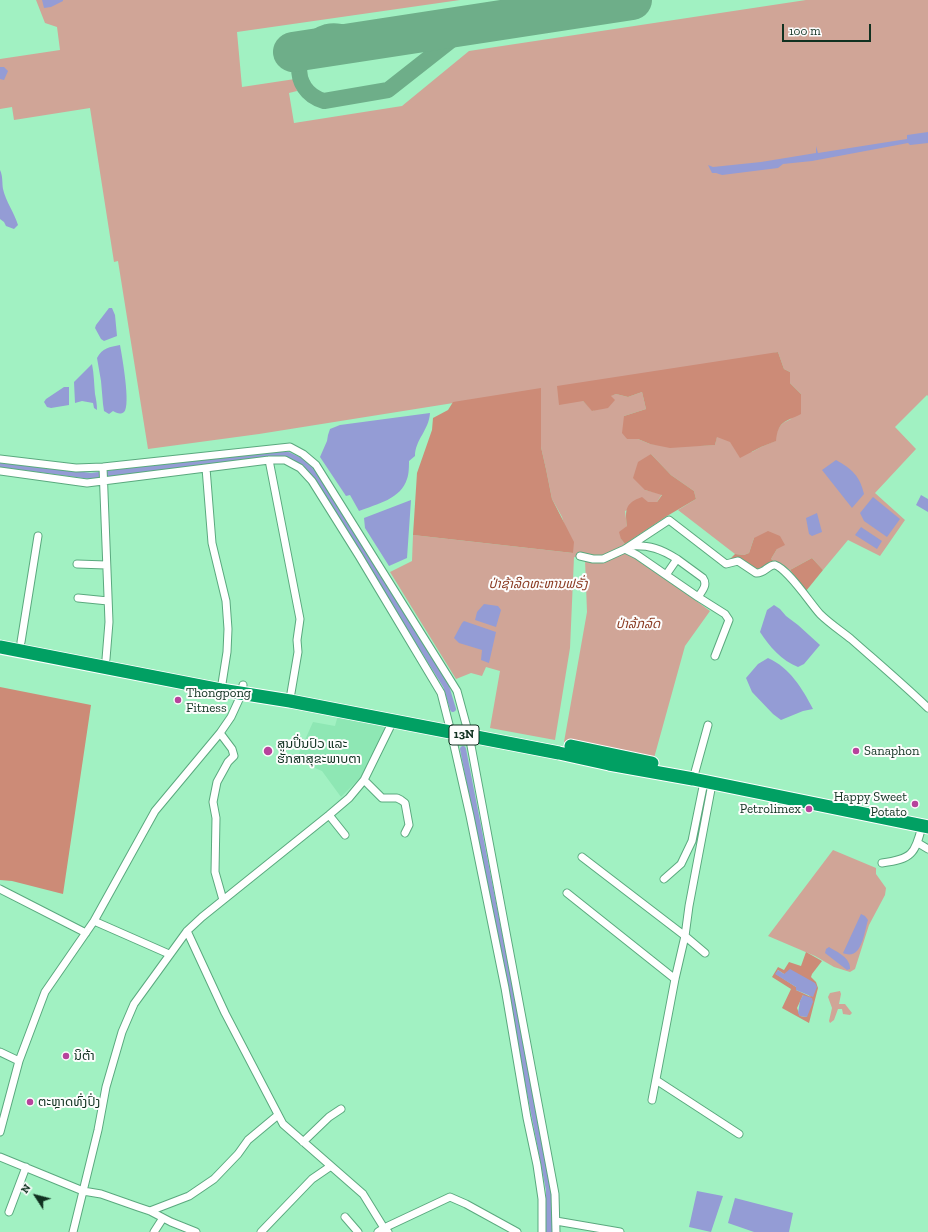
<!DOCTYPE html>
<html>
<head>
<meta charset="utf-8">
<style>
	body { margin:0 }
	#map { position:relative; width:928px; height:1232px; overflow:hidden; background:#a1f1c2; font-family:"Zilla Slab",serif }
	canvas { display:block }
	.north { position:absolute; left:16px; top:1176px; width:40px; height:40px; -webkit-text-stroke:3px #fdfdfd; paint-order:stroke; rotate:306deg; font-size:11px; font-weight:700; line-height:16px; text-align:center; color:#103120 }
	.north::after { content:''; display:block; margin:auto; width:14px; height:18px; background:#103120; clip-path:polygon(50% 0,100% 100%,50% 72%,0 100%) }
	.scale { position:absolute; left:782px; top:24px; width:89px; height:18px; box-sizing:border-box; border:2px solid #103120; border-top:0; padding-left:5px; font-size:12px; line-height:14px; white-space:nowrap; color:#103120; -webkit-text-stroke:3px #fdfdfd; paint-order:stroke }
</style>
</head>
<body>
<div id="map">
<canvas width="928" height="1232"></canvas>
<div class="north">N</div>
<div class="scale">100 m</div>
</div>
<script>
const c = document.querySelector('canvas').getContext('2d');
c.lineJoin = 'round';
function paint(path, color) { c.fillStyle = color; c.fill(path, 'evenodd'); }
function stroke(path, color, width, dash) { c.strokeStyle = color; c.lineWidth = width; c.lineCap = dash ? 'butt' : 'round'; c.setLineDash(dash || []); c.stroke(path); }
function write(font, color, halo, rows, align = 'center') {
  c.font = font + ' "Zilla Slab","Noto Sans Lao",serif'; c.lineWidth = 4; c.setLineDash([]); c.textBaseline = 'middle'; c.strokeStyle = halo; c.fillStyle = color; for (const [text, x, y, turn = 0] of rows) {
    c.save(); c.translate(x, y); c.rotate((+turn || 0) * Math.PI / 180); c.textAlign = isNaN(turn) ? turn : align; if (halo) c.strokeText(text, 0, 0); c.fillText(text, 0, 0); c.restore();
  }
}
const built = new Path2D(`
	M338,715L386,727L363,775L341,797L322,771L296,760L313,722L335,726Z`);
const green = new Path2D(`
	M36,0H460L237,32L242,87L295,79L297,91L289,93L294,123L402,106L469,51L806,0H928V396L927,395L895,427L916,449L875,493L905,520L880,556L848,540L823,570L812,558L790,570L771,559L777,549L754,538L749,553L744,555L735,554L678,510L696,499L694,491L671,475L651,454L645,490L662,494L657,502H648L625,511L627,526L621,539L625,544L627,550L710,611L685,646L654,758L564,742L587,612L585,559L574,557L570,648L555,740L490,728L500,671L486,667L482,676L471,673L456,679L390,572L412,561L413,535L573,553L562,517L552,499L546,469L541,447V389L259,434L148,449L118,261L114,262L90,108L14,120L12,107L0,109V59L60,50L57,27L45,23ZM778,352L784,369L790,372V383L801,394L791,419C779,424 777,429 775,441L761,447L752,452L730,441L717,436L715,445L688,446L650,444L638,439H627L624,416L646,409L642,392L628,397L616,394L610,396L593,411L583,401Z
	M833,850L876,868V874L886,888L885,895L869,925L855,969L850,972L834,967L815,956L768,936Z
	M840,991L841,994L839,1004H845L852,1013L850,1015L843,1014L842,1009H838L834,1020L830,1023L829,1021L832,1008L828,997L830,993Z`);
const forest = new Path2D(`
	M778,352L784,369L790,372V383L801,394V414C785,422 778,421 776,441L761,447L740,458L730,442L717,437L715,445L670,448L650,444L638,439H627L622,433L624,416L646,409L642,392L628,397L616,394L611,396L615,400L608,408L592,411L583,401L559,405L557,386Z
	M541,388V447L546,469L552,499L574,542L573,553L413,535L417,473L432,430L433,418L448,410L453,402Z
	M651,454L671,475L694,491L696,499L667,516L625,544L621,539L619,532L627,526C625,510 625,503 642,497L648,502H657L662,495L645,490L633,478L638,462Z
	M768,531L780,536L785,545L777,549L771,559L774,561L756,570L728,561L735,554L744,555L749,553L754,538Z
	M812,558L823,570L806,591L790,570Z
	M0,687L91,705L63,894L12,881L0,880Z
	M806,952L822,961L812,974L811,977L816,982L818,988L809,1023L782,1008L791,989L772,977L778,967L784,970L789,962L801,966ZM778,970L784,974L811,997L796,990V987L776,974ZM803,995L807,1017L800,1016L797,1008Z`);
const water = new Path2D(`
	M42,0H63V1L51,7L44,8Z
	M0,67H4L8,71L4,80L0,79Z
	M928,132V143L910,145L908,143L812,161L783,164L778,168L722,175L716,173H712L708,165L713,167L761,162L816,153V146L818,153L907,139V135Z
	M0,170C3,176 2,183 3,189C6,202 14,212 18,225L14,229L6,226L4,222L0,219Z
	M109,308H112L115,315L117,336L104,341L101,339L95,328L96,325Z
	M120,345C122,356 131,406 124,412C120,415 117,413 113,411L109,414L104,411L103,404L101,381L97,358C102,348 110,347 120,345Z
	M92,364C94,374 94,384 95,394C96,399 97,404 97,410L94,408L93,403L82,401L75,403L74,382Z
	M64,387H69V405L51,408L47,407L44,402L46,399Z
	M430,413C429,430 415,440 415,456L409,461C409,466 409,474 407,479C401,499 377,504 359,511L350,495L346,496L320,457L327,441L328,435L330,429L340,425Z
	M836,460C852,469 860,476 864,494L852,508L822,470Z
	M921,495L928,499V512L916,505Z
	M873,497L900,519L887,537L864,521L860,513Z
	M411,500L407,558L389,566L365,528L364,518Z
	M817,513L822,532L812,536L809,534L806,518Z
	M861,527L882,541L877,549L855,535Z
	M484,604L498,606L501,610L496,627L475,620L477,612Z
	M774,605L780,609L786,616L798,625L820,645L804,664L798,667C782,661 769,646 760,632L767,610Z
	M464,621L496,632L489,663L481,660L482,650L459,643L454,638L462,623Z
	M768,658C790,668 802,688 813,709L803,711L781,720L773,714L752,692L746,678L758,664Z
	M861,914L865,916L868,920C864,933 862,961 843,953Z
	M829,947C837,952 851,958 850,969L847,970L825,953L826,949Z
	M790,969L815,983L817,987L813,997L796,990V987L775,974L778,970L784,974Z
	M803,995L812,998L813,1002L807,1017L800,1016L798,1013L800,1001Z
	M697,1191L723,1196L711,1232L689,1227Z
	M735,1198L793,1213L789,1232H754L728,1223Z`);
const canal = new Path2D(`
	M0,464L91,476L269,453L288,455L305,463L318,480L446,686L453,709
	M463,749L549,1190V1232`);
const taxiway = new Path2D(`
	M373,40C357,40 343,28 327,32C293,42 288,91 324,101L388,90L463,31L475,26L510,19`);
const runway = new Path2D(`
	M293,52L632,0`);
const street = new Path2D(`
	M0,459L76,468L103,467L290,447L303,454L316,465L457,691L469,735L555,1194L556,1232
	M269,460L300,619L297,640L298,652L291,693
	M103,467L109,622L106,659
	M206,468L212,543L226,601L228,629L227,652L221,690
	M0,471L87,483L269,460H285L300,468L312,481L359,556L441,693L451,732L470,816L505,988L527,1118L537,1165L542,1199V1232
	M625,549L637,555L666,575L677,559C661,549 650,545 631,546
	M580,556L593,559H603L625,549L669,520L726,564L738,561L756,573C764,574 769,564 775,565C788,569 810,603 820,614C829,623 841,631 851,639C877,662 903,684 928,708
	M77,564L106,565
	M666,575L698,597C702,591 708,585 703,578L677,559
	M698,597L725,614L729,620L715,656
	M78,598L108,601
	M21,642L38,536
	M220,733L232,749L234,756L228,762L217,782L213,802L216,818L215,872L223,900
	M695,772L708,725
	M364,780L382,798H397L401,800L405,803L409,825L405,833
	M329,815L345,835
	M918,843L928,849
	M582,857L685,936L705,953
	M882,863C912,859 915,854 922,826
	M664,879L681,864L692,841L704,782
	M0,889L86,933
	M567,893L675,979
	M94,921L169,954
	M187,931L225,1013L283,1124L363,1194L384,1228L388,1232
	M0,1052L19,1061
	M656,1080L739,1134
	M652,1100L675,979L685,936L689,906L712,784
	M0,1132L19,1061L45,992L94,921L155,811L220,733L231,717L242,693L243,685
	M303,1142L329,1117L341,1109
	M0,1157L83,1191L101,1194L138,1207L150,1211L171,1222L196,1232
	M150,1211L189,1196L214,1179L238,1154L248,1140L278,1115
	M9,1212L26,1167
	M345,1217L358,1232
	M556,1221L620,1232
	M73,1232L98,1130L106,1087L122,1032L134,1004L187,931L202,917L329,815L349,798L364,780L393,721
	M154,1232L163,1218
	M261,1232L312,1179L331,1166
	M378,1232L384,1228L450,1197L466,1204L517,1232`);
const highway = new Path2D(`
	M0,647L221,690L290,701L559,753L609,764L693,779L928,827
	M571,746L652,763`);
const markers = [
	[178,700,4,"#b7439c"],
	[268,751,5,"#b7439c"],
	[856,751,4,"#b7439c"],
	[915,804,4,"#b7439c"],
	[809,809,4,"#b7439c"],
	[66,1056,4,"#b7439c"],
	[30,1102,4,"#b7439c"]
];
const shields = [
	[464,735,30]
];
const shieldNames = [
	["13N",464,735]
];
const parkNames = [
	["ປ່າຊ້າລິດທະຫານຟຣັ່ງ",538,584],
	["ປ່າລ້ກລົດ",638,624]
];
const poiNames = [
	["Thongpong",186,693],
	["Fitness",186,708],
	["ສູນປິ່ນປົວ ແລະ",277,744],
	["ຮັກສາສຸຂະພາບຕາ",277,759],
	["Sanaphon",864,751],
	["Happy Sweet",907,797,"right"],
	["Potato",907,812,"right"],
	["Petrolimex",801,809,"right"],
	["ນິຕ້າ",74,1056],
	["ຕະຫຼາດທົ່ງປົ່ງ",38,1102]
];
paint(built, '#8ee7b4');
paint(green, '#d0a597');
paint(forest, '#cc8b77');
paint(water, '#949cd5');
stroke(canal, '#949cd5', 6);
stroke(taxiway, '#6eae89', 16);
stroke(runway, '#6eae89', 40);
stroke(street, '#5aa97e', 9);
stroke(highway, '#fff', 15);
stroke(street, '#fff', 7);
stroke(highway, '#01a063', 13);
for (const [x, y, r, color] of markers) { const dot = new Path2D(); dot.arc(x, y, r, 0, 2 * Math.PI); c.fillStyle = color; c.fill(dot); stroke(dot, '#fdfdfd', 1.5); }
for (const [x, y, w] of shields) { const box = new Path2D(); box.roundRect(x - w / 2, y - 10, w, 20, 3); c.fillStyle = '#fdfdfd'; c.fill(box); stroke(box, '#103120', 1); }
write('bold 12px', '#103120', null, shieldNames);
write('italic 13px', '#8a3b22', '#fdfdfd', parkNames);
write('13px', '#103120', '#fdfdfd', poiNames, 'left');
</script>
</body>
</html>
